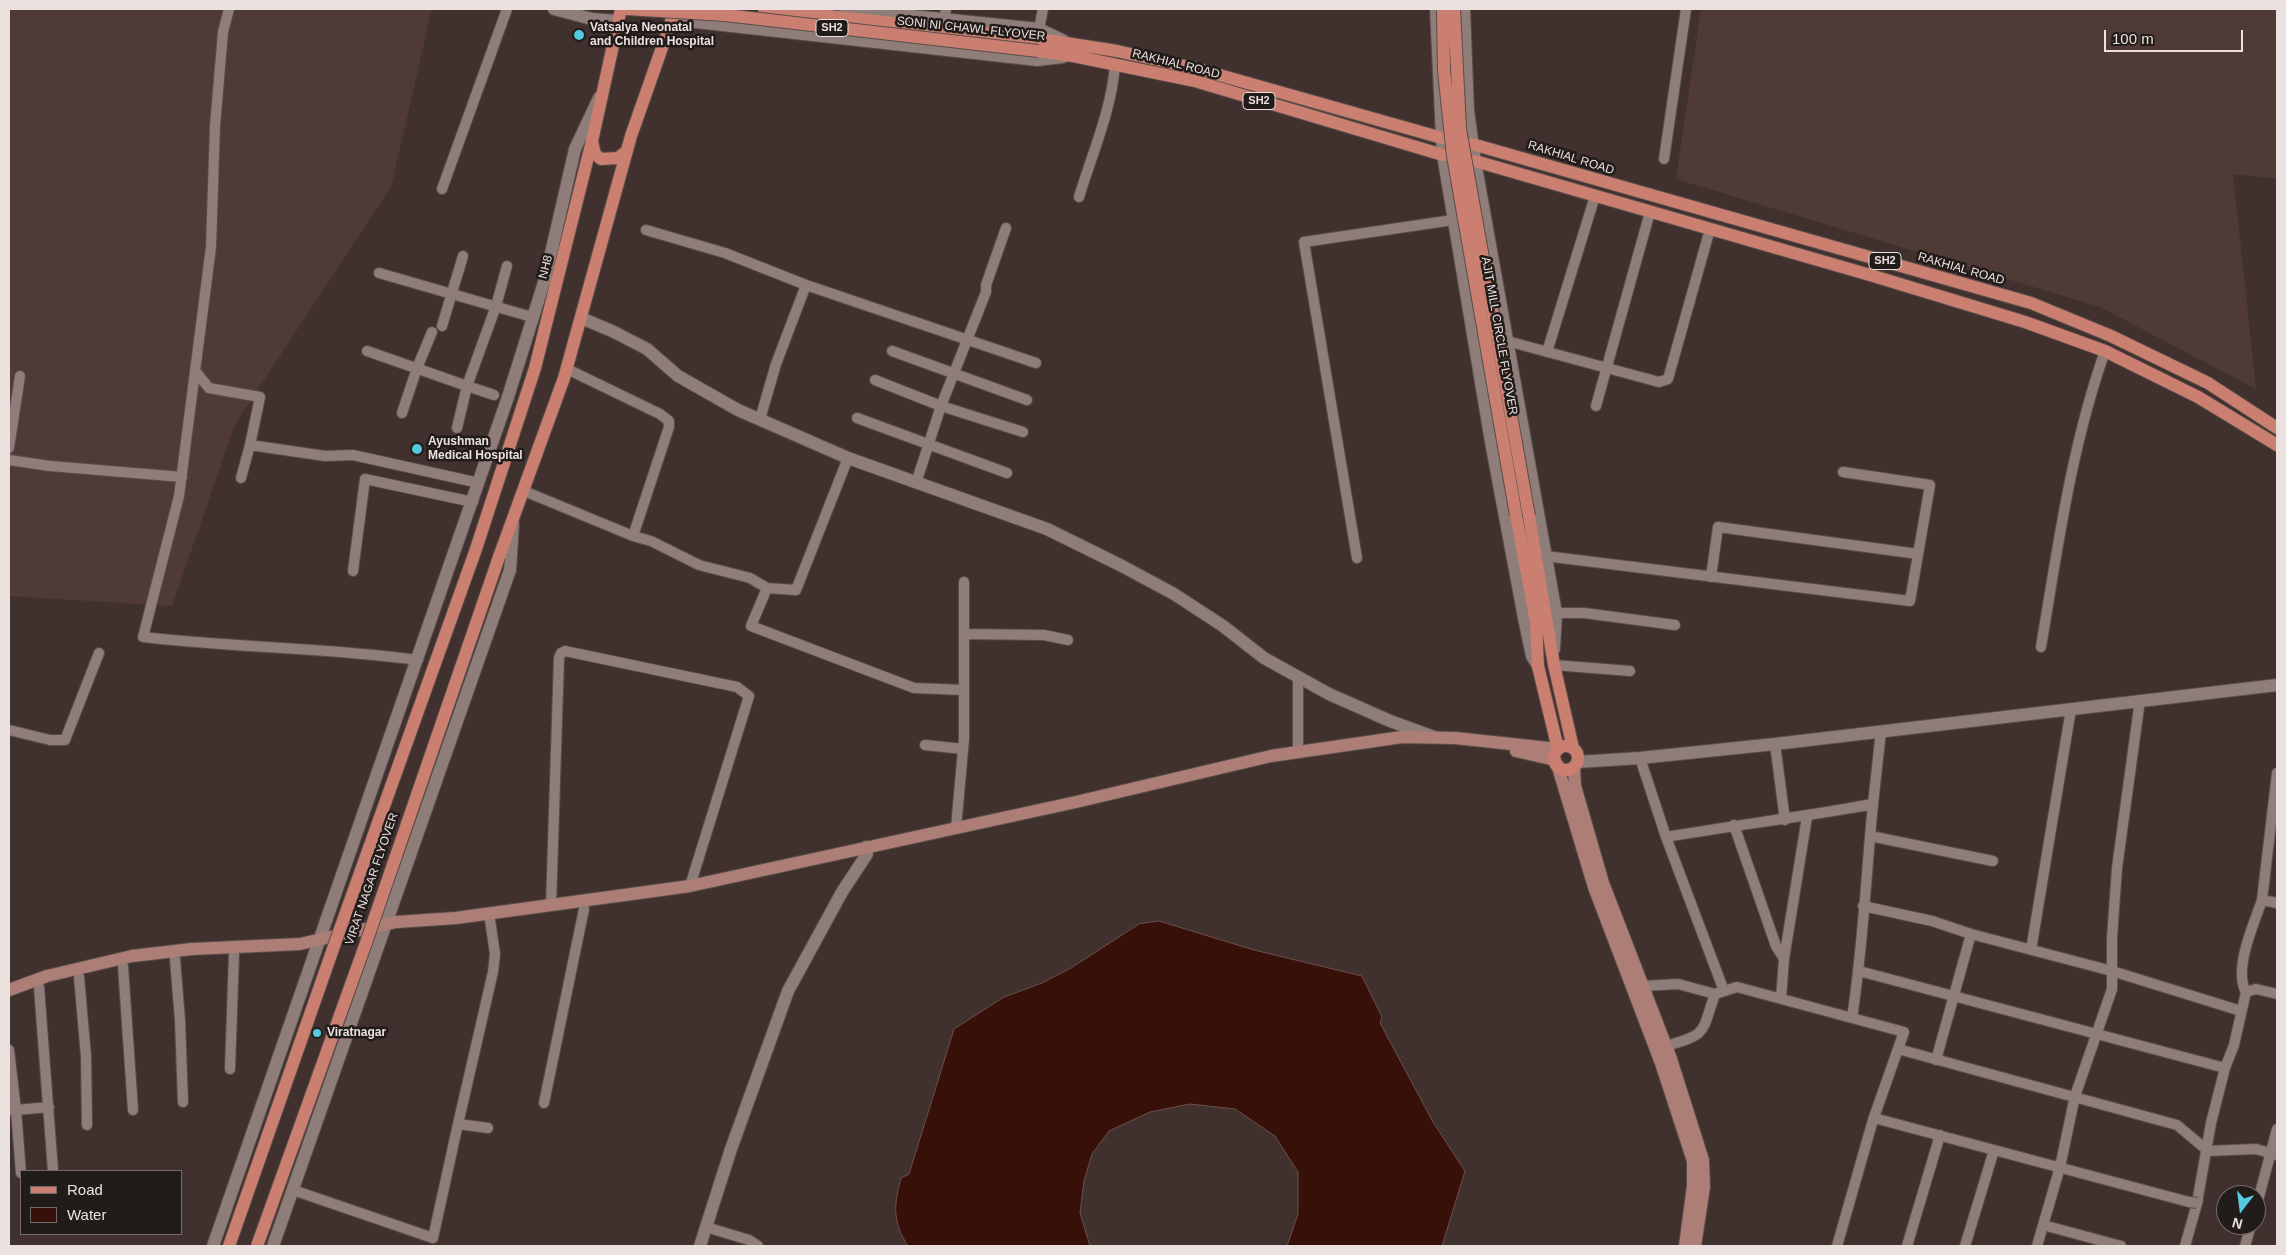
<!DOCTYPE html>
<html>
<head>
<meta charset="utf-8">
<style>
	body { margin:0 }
	#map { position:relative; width:2286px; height:1255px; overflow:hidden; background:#40312e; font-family:Helvetica,sans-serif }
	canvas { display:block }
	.frame { position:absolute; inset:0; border:10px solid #ebe1df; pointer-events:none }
	.legend { position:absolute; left:20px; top:1170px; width:162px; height:65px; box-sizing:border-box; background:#211b19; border:1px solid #726a68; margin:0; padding:6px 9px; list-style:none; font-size:15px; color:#ebe1df }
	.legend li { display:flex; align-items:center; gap:10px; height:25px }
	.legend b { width:25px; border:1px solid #726a68 }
	.north { position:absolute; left:2216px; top:1185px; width:50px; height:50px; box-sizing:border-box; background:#211b19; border:1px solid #726a68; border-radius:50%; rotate:195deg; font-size:14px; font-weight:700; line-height:20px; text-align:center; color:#ebe1df }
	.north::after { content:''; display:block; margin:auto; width:18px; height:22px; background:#55cadf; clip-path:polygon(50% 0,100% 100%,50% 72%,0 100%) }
	.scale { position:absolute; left:2104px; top:30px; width:139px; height:22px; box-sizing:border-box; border:2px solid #ebe1df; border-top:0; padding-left:6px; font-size:15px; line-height:18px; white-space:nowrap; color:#ebe1df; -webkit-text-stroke:4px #211b19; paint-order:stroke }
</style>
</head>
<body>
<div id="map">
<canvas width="2286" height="1255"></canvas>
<div class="frame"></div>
<ul class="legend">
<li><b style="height:6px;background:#cb7f71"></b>Road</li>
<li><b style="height:14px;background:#37100a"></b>Water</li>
</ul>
<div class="north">N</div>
<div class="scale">100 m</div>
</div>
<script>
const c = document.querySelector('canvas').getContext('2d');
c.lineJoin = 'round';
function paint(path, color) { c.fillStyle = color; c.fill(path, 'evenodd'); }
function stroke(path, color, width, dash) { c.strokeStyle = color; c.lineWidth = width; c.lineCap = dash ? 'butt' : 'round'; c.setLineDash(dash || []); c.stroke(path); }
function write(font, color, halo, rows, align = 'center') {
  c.font = font + ' Helvetica,sans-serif'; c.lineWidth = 5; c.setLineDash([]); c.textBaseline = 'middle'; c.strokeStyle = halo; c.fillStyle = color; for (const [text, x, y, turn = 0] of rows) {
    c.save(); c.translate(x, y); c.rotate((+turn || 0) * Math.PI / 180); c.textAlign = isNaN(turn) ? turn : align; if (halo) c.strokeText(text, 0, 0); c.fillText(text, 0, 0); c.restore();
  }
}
const built = new Path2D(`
	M9,9H432L391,187L235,424L172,606L9,596Z
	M1701,9H2277V179L2233,174L2256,389L2100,307L1676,179Z`);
const water = new Path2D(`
	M1159,921L1254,950L1362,976L1382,1017L1380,1023L1433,1122L1465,1171L1442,1246H1287L1298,1214V1172L1275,1136L1235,1109L1190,1104L1150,1112L1109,1131L1092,1154L1084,1181L1080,1213L1090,1246H908C892,1221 894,1205 901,1178L909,1174L954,1029L1004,997L1042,983L1071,968L1139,924Z`);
const minor = new Path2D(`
	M229,9L223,32L215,126L211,247L179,496L143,637C234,648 326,647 418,660
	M944,19L946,9
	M1039,29L1043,9
	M1664,159L1686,9
	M442,189L507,9
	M1079,197C1092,154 1112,109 1115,64
	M646,230L725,253L806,285L1036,363
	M379,273L532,317
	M442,326L463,256
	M1507,341L1659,382L1668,379L1710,229
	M367,351L467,386L457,428
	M892,351L1027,400
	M1547,352L1595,196
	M567,369L660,414L669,421V427L633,536
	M196,372L209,388L260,397L250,445L325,456L353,455L479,483
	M875,380L941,406L1023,432
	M494,395L467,386L496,306L507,266
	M1596,406L1650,212
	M402,413L417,368L432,332
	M857,418L1007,473
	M760,419L776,364L806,285
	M9,448L20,376
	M9,460L50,466L182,477
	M241,478L250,445
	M916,483L941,406L986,292V285L1006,228
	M524,491L633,536L651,541L699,565L750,578L767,588L751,626L914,688L964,690V739L956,828
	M1545,556L1910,601L1930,485L1843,472
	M1357,558L1304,242L1453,220
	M353,571L365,479L473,502
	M1711,577L1718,527L1918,554
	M964,582V690
	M767,588L796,590L848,458
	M1556,613H1584L1675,625
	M964,634L1044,635L1068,640
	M2041,647C2058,546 2071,448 2105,351
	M1554,665L1630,671
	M9,730L50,740H65L99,653
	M1775,744L1785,820
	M925,745L963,749
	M1298,752V677
	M1640,758L1666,837
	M2277,773L2262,900L2277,903
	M1873,804L1881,731
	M1734,825L1776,946L1784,959L1781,999
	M1870,836L1993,861
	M551,905L559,658L561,653L565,651L737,687L749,696L690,886
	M1863,906L1932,921L1971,934L2112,971L2241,1011
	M2031,950L2071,709
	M175,959L180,1020L183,1102
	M1784,959L1807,817
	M123,966L133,1110
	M1859,971L2225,1068
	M79,977L86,1056L87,1125
	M1643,986L1678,984L1715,994L1737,987L1904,1032L1898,1049L2177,1125L2208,1151L2256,1149L2277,1155
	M39,987L53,1171
	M1724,991L1666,837C1735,825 1804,817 1873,804C1866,876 1863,947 1852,1018
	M2246,992L2256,989L2277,994
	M1666,1046C1708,1034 1701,1034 1715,994
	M9,1050L16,1110H9
	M1936,1060L1971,934
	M230,1069L234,954
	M544,1103L584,909
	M1874,1118L2189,1202
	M488,1128L458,1124L493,972L495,954L490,920
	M21,1173L16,1110L49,1107
	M293,1190L433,1238L458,1124
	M2197,1203L2211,1123L2225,1068L2234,1045L2246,992C2233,969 2254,924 2262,900
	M2256,1208L2277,1129
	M2043,1225L2121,1246
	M706,1227L749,1240L758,1246
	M1837,1246L1873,1120L1898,1049
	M1907,1246L1940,1135
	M1965,1246L1994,1150
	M2037,1246L2060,1167L2075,1096L2112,989V938L2117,868L2140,700
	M2185,1246L2198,1200
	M2245,1246L2251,1225`);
const tertiary = new Path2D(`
	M554,9L592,19L617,21
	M845,9L1039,29L1064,41
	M1436,9L1442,138
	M671,22H696L1037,60L1063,57
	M1453,140L1442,138L1443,155L1475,161L1468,110L1464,9
	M1443,155L1491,442L1524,618L1532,656L1538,666
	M1475,161L1556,613L1554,649
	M581,318L612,331L647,349L678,376L738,410L848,458L1047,529L1122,566L1174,594L1223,626L1264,658L1329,694L1390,721L1434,737
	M1577,762L1640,758L1775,744L2277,685
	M213,1246L508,397L545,279L575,149L599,98
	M273,1246L510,570L513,524
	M700,1246L731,1149L788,991L842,892L867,854L866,847`);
const secondary = new Path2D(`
	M1516,751L1555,760
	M1557,764L1594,887L1661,1063L1693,1161V1186L1685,1246
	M1574,767L1575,786L1603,883L1671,1059L1703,1160L1704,1187L1695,1246
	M9,990L47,976L132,956L192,949L300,944L396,922L456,918L690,886L1076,802L1271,756L1402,737L1455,738L1558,749`);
const primary = new Path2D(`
	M764,9L1040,39L1117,51L1198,69L1442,138
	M1038,51L1073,56L1195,81L1443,155
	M592,141L595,154L601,159L618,158L627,151
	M1472,144L2031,303L2111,336L2208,383L2277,428
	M1475,161L1870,275L2025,322L2105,351L2198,397L2277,445
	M1516,515L1536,622L1538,666L1558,749
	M1529,516L1554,665L1573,748
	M476,549L535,368L592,141L621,9
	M499,557L564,378L631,136L671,22L673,9
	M1554 758a12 12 0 1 1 24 0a12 12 0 1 1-24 0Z`);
const minorBridge = new Path2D(`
	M2189,1202L2197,1203`);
const primaryBridge = new Path2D(`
	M627,9L725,15L1038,51
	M1443,9L1444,71L1453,156L1516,515
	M1454,9L1460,129L1529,516
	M229,1246L340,929L476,549
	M257,1246L367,940L499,557`);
const markers = [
	[579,35,6,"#55cadf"],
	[417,449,6,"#55cadf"],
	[317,1033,5,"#55cadf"]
];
const shields = [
	[832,28,32],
	[1259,101,32],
	[1885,261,32]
];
const shieldNames = [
	["SH2",832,28],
	["SH2",1259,101],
	["SH2",1885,261]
];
const poiNames = [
	["Vatsalya Neonatal",590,28],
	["and Children Hospital",590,42],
	["Ayushman",428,442],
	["Medical Hospital",428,456],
	["Viratnagar",327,1033]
];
const streetNames = [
	["SONI NI CHAWL FLYOVER",971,29,6],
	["RAKHIAL ROAD",1176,64,14],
	["RAKHIAL ROAD",1571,158,17],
	["NH8",546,267,-76],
	["RAKHIAL ROAD",1961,269,16],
	["AJIT MILL CIRCLE FLYOVER",1499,336,80],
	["VIRAT NAGAR FLYOVER",372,879,-71]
];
paint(built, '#503a36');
paint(water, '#37100a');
stroke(water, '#6d4f4a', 1);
stroke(minor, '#594d4a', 12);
stroke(tertiary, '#594d4a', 14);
stroke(secondary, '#594d4a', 14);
stroke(primary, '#594d4a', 14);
stroke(minor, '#8f7d79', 10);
stroke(tertiary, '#8f7d79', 12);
stroke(secondary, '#ad7e75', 12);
stroke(primary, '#cb7f71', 12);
stroke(minorBridge, '#594d4a', 12, []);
stroke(primaryBridge, '#594d4a', 14, []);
stroke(minorBridge, '#8f7d79', 10);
stroke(primaryBridge, '#cb7f71', 12);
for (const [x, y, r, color] of markers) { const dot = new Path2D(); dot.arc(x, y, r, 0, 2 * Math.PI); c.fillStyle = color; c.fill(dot); stroke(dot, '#211b19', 2); }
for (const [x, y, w] of shields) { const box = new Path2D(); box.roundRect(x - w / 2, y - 8.5, w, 17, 4); c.fillStyle = '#211b19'; c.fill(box); stroke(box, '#ebe1df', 1); }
write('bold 11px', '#ebe1df', null, shieldNames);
write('bold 12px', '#ebe1df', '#211b19', poiNames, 'left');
write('12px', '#ebe1df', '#211b19', streetNames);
</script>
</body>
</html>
